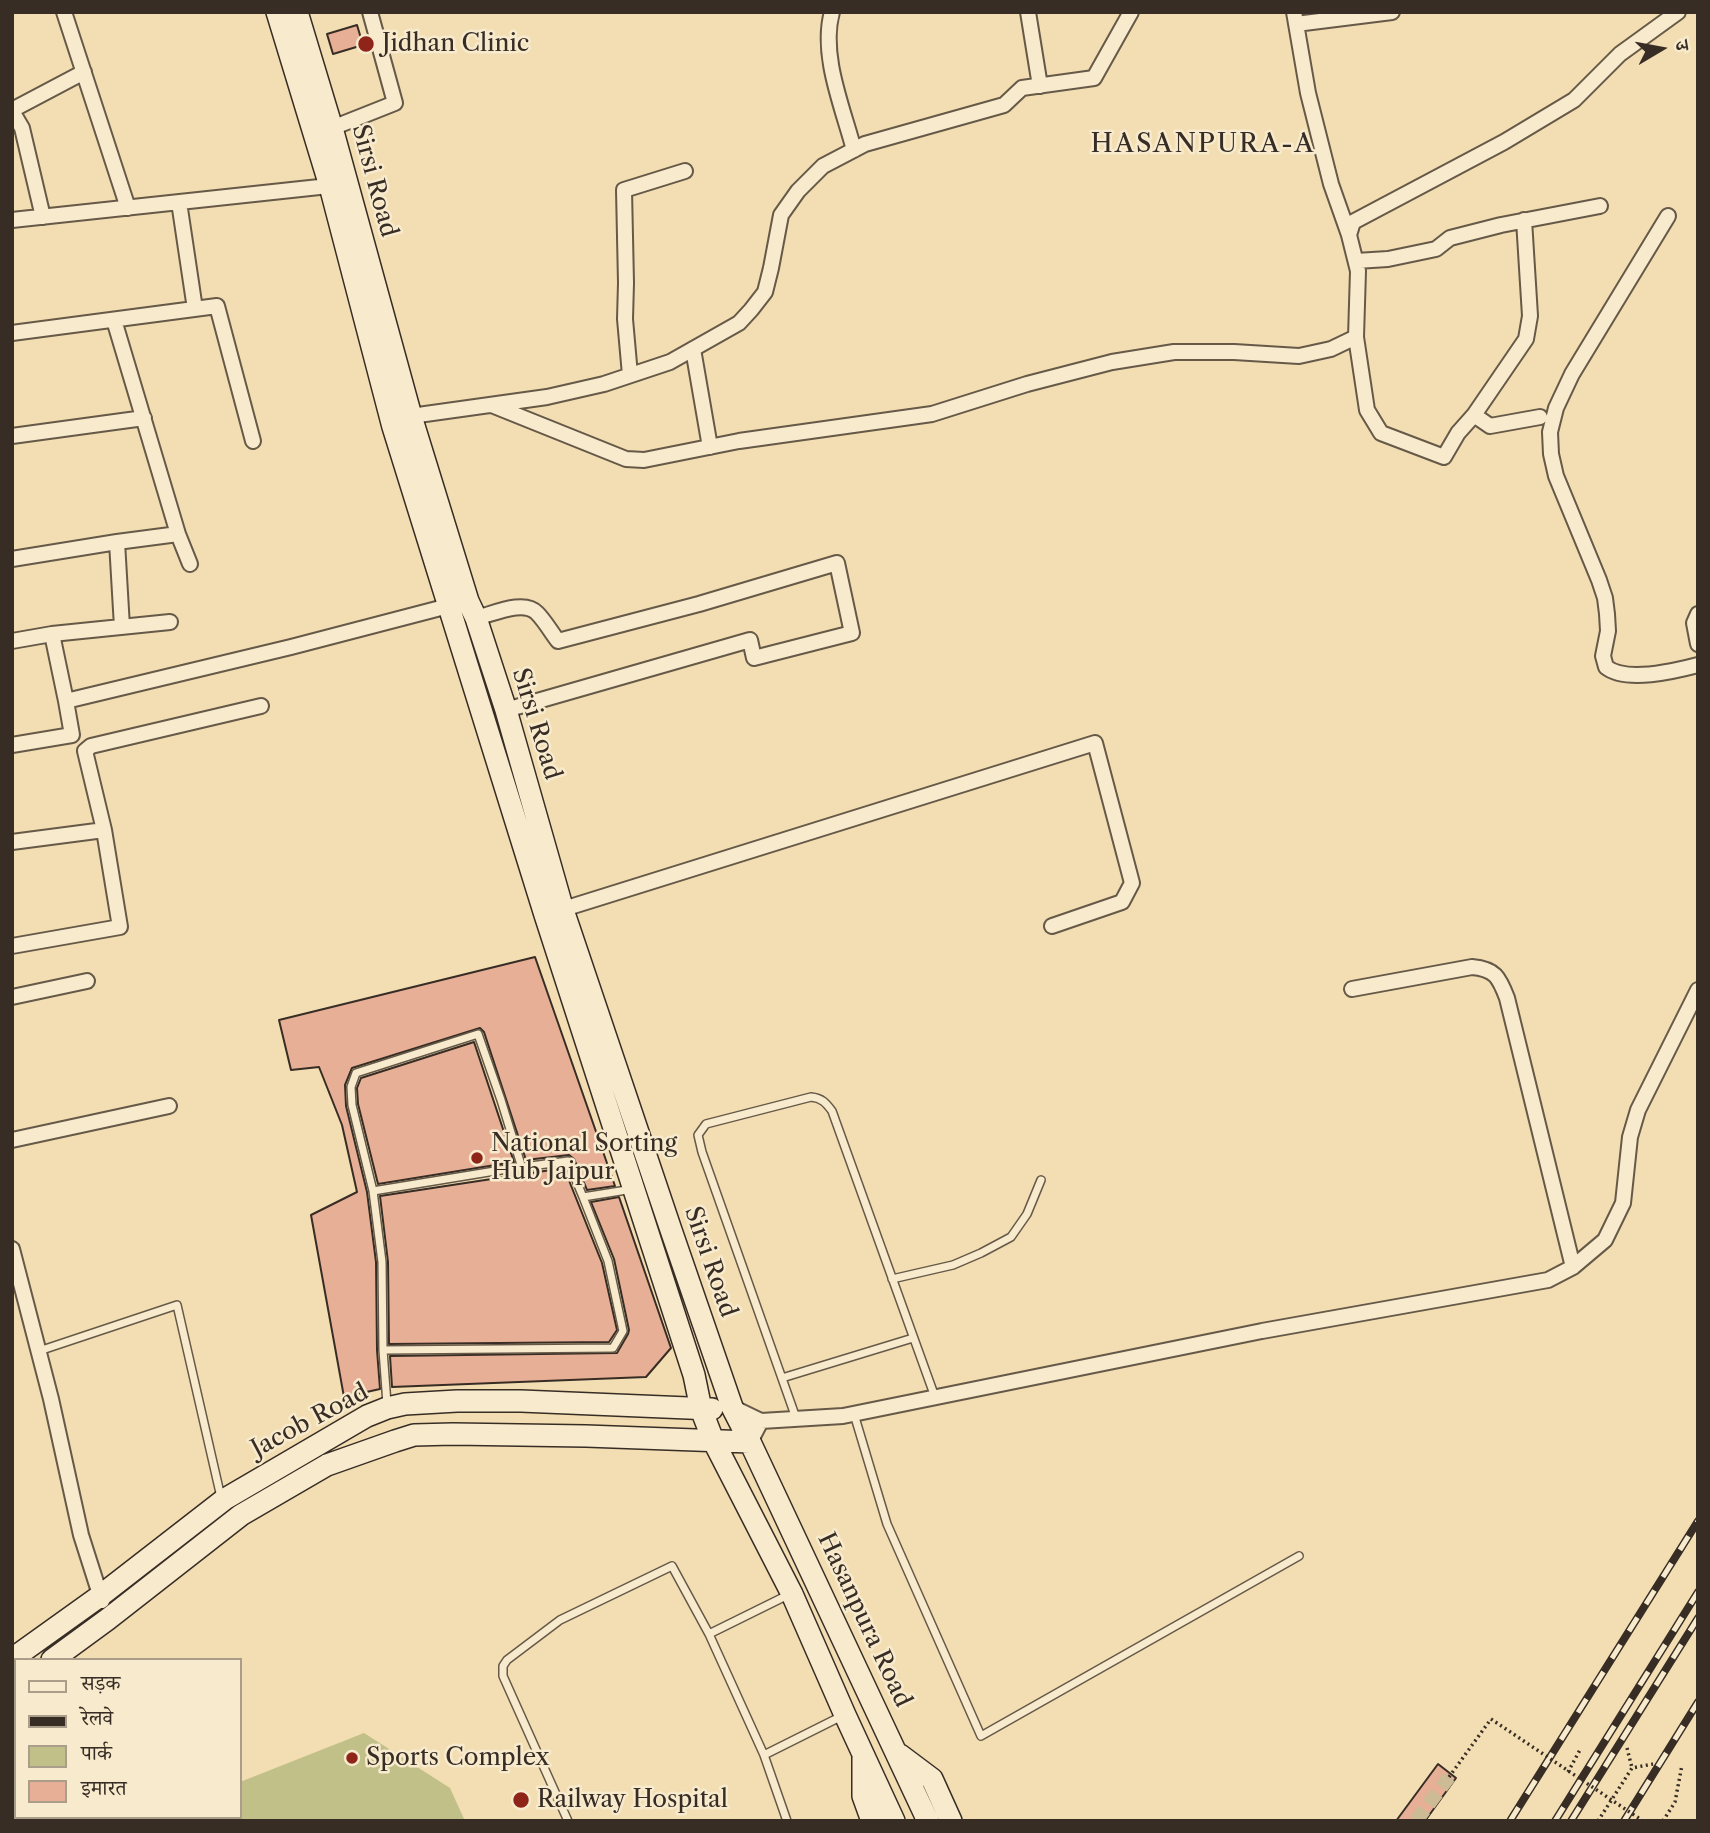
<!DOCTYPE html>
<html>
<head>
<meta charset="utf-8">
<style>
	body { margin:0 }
	#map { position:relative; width:1710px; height:1833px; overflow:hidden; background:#f2deb2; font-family:"Libre Caslon Text","Noto Serif Devanagari",serif }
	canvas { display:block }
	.frame { position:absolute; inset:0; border:14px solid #372d25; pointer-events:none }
	.legend { position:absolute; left:14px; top:1658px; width:228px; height:161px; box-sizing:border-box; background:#f7eacd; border:2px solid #aa9e8a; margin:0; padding:9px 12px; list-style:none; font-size:21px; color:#372d25 }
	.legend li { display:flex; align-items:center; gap:14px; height:35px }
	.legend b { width:35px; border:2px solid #aa9e8a }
	.north { position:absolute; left:1626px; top:14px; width:70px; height:70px; -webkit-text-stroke:5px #f7eacd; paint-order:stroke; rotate:80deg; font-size:19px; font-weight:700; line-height:28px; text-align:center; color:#372d25 }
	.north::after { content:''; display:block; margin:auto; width:24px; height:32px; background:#372d25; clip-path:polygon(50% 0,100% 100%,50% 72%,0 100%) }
</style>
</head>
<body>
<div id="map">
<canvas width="1710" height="1833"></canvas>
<div class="frame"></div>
<ul class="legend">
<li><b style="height:9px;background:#f7eacd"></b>सड़क</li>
<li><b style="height:9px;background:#372d25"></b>रेलवे</li>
<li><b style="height:19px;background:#c0c088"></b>पार्क</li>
<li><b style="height:19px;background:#e7af95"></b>इमारत</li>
</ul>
<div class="north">उ</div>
</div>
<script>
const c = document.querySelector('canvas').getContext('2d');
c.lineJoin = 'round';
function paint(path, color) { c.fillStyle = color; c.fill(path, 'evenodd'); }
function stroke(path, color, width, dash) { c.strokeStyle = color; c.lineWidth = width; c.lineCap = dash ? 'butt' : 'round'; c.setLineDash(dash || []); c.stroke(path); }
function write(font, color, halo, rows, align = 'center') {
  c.font = font + ' "Libre Caslon Text",serif'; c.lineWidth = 5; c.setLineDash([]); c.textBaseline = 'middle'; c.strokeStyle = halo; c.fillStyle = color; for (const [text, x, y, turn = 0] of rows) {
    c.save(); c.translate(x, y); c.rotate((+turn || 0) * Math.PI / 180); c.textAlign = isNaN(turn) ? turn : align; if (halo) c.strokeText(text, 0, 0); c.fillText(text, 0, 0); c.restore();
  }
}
const green = new Path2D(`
	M364,1733L450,1788L465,1821H142L151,1817H240V1782Z`);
const building = new Path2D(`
	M357,25L363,45L333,54L327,34Z
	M535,957L615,1186L587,1190L574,1159L569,1155L526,1160L484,1032L480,1028L352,1068L345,1085L346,1106L367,1192L376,1262L377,1350L380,1389L344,1397L311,1215L357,1192L342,1125L319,1067L291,1070L279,1020Z
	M474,1042L514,1162L378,1184L358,1104L357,1088L361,1078Z
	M564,1168L602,1263L617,1330L609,1342L389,1344L388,1262L380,1196Z
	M619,1197L671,1348L646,1377L392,1387L390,1356L617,1353L628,1334L629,1330L614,1259L591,1202Z
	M1438,1764L1456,1778L1425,1821H1396Z`);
const streetTunnel = new Path2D(`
	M1416,1821L1449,1777`);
const path = new Path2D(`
	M1627,1748L1632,1768
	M1568,1772L1581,1748
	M1449,1777L1491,1719
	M1598,1821L1632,1768L1653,1764
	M1663,1821L1675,1802L1682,1765`);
const lane = new Path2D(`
	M373,1191L352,1105L351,1087L356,1073L478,1034L501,1100L522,1168
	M892,1279L953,1265L981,1253L1011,1237L1027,1214L1041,1180
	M383,1350L613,1348L623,1331L608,1261L583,1197L633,1189
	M39,1351L177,1305L220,1493L224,1498
	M782,1378L913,1338
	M387,1404L383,1350L382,1262L373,1191L501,1170L568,1161L583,1197
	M854,1414L887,1524L981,1736L1299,1556
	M796,1418L702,1152L698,1135L706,1124L811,1097C822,1098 826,1103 832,1111L935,1397
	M709,1634L790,1594
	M764,1755L787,1821
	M568,1821L503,1676V1666L507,1660L560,1620L672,1566L709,1634L764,1755L842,1716`);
const street = new Path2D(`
	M64,12L128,208
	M832,12C820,55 843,108 854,150
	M1028,12L1040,86
	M1294,12L1308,93L1331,184L1349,235
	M1296,24L1392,12
	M12,110L84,72
	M12,111L22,128L43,217
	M332,128L395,103L370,12
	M179,202L195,309
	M1668,216L1572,374L1556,408L1550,432L1551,454L1556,476L1599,580L1605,598L1607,614L1608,631L1603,656L1606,667C1626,683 1675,671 1698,665
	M12,220L338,185
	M1524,220L1530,316L1526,339L1474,415L1458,433L1444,457L1381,433L1367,410L1356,337L1358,271L1349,235L1353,222L1504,142L1574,100L1620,54L1678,12
	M1356,261L1388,259L1436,249L1450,238L1501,225L1600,206
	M12,333L217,306L253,441
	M693,349L710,447
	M630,375L625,319L626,283L624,190L685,171
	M494,406L626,459L644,460L739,441L932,414L1027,384L1112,362L1174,352H1234L1299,356L1331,349L1356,337
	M1474,415L1490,426L1540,417
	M411,416L547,397L604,384L670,362L739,323L751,310L765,292L771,268L781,215L798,191L823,166L865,144L1004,105L1022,88L1094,78L1131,12
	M12,436L144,418
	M178,534L190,564
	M117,542L122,627
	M12,559L117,542L178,534L114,320
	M1698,614L1694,623L1698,644
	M476,618C493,614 524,599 537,613C545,621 551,632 558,641L699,604L837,563L852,633L754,658L750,640L506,710
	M52,634L170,622
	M12,641L52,634L66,701
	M12,745L72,735L66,701L291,647L456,604
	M104,830L85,751L91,746L261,706
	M12,842L104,830L120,927L12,946
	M554,912L1095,743L1132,883L1122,902L1052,926
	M1352,989L1472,967C1495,969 1499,977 1507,998L1573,1267
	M12,997L87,981
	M12,1140L169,1106
	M12,1249L51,1399L81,1535L102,1601
	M732,1407L761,1421L750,1442
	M761,1421L843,1416L1262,1331L1548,1280L1573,1267L1605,1240L1623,1203L1630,1137L1638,1110L1698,990`);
const secondary = new Path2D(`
	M277,12L330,186L393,427L545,915L694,1375L701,1409L713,1440L792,1594L845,1715L894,1821
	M297,12L332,128L411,416L468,601L476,618L506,710L563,910L671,1230L732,1407L750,1442L928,1821
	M12,1659L100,1596L225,1499L367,1416L387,1408L405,1404L457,1401H521L712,1409
	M52,1660L108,1619L241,1515L327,1465L395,1441L414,1435L453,1434L586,1436L750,1442
	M12,1689L16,1686
	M900,1755L932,1779L951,1821
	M863,1758V1796L872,1821`);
const rail = new Path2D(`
	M1510,1821L1698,1521
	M1555,1821L1698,1592
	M1571,1821L1698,1618
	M1624,1821L1698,1702`);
const pathBridge = new Path2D(`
	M1491,1719L1643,1821`);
const markers = [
	[366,44,9,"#8f2418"],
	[477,1158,7,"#8f2418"],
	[352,1758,7,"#8f2418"],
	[521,1800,9,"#8f2418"]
];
const poiNames = [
	["Jidhan Clinic",382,44],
	["National Sorting",491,1144],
	["Hub Jaipur",491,1172],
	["Sports Complex",366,1758],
	["Railway Hospital",537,1800]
];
const streetNames = [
	["Sirsi Road",374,181,75],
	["Sirsi Road",536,724,73],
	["Sirsi Road",710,1262,71],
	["Jacob Road",310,1421,-28],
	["Hasanpura Road",864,1620,65]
];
const neighbourhoodNames = [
	["HASANPURA-A",1203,144]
];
paint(green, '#c0c088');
paint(building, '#e7af95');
stroke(building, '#372d25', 2);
stroke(streetTunnel, '#cdbb96', 14, [14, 7]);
stroke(lane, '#665948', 10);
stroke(street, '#665948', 18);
stroke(secondary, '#372d25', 24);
stroke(path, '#372d25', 3.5, [2, 3.5]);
stroke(lane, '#f7eacd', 7);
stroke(street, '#f7eacd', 14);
stroke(secondary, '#f7eacd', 21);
stroke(rail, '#372d25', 8);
stroke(rail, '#f7eacd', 5, [16]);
stroke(pathBridge, '#372d25', 3.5, [2, 3.5]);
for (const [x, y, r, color] of markers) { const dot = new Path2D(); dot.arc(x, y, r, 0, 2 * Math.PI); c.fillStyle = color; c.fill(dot); stroke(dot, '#f7eacd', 2.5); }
write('24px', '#372d25', '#f7eacd', poiNames, 'left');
write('24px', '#372d25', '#f7eacd', streetNames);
c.letterSpacing = '2px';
write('26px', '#372d25', '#f7eacd', neighbourhoodNames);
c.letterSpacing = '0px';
</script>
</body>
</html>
